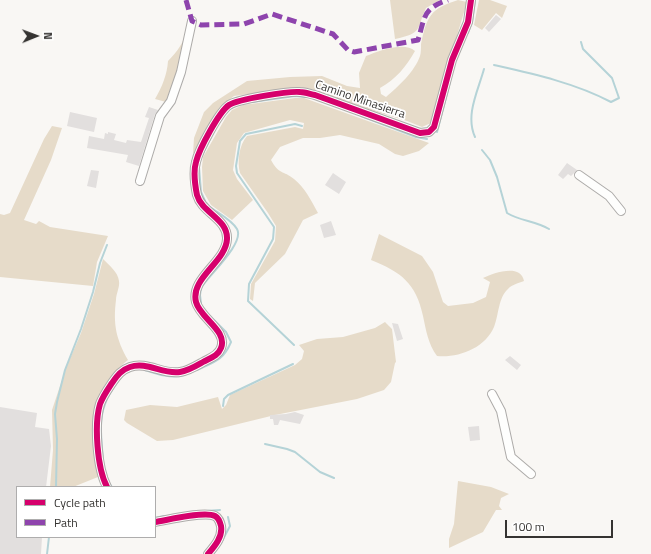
<!DOCTYPE html>
<html>
<head>
<meta charset="utf-8">
<style>
	body { margin:0 }
	#map { position:relative; width:651px; height:554px; overflow:hidden; background:#f9f7f4; font-family:"Titillium Web",sans-serif }
	canvas { display:block }
	.legend { position:absolute; left:16px; top:486px; width:140px; height:52px; box-sizing:border-box; background:#fff; border:1px solid #aeadad; margin:0; padding:5px 7px; list-style:none; font-size:12px; color:#353331 }
	.legend li { display:flex; align-items:center; gap:8px; height:20px }
	.legend b { width:20px; border:1px solid #aeadad }
	.north { position:absolute; left:16px; top:16px; width:40px; height:40px; -webkit-text-stroke:3px #fff; paint-order:stroke; rotate:89deg; font-size:11px; font-weight:700; line-height:16px; text-align:center; color:#353331 }
	.north::after { content:''; display:block; margin:auto; width:14px; height:18px; background:#353331; clip-path:polygon(50% 0,100% 100%,50% 72%,0 100%) }
	.scale { position:absolute; left:505px; top:520px; width:108px; height:18px; box-sizing:border-box; border:2px solid #353331; border-top:0; padding-left:5px; font-size:12px; line-height:14px; white-space:nowrap; color:#353331; -webkit-text-stroke:3px #fff; paint-order:stroke }
</style>
</head>
<body>
<div id="map">
<canvas width="651" height="554"></canvas>
<ul class="legend">
<li><b style="height:5px;background:#d6006c"></b>Cycle path</li>
<li><b style="height:5px;background:#8e44ad"></b>Path</li>
</ul>
<div class="north">N</div>
<div class="scale">100 m</div>
</div>
<script>
const c = document.querySelector('canvas').getContext('2d');
c.lineJoin = 'round';
function paint(path, color) { c.fillStyle = color; c.fill(path, 'evenodd'); }
function stroke(path, color, width, dash) { c.strokeStyle = color; c.lineWidth = width; c.lineCap = dash ? 'butt' : 'round'; c.setLineDash(dash || []); c.stroke(path); }
function write(font, color, halo, rows, align = 'center') {
  c.font = font + ' "Titillium Web",sans-serif'; c.lineWidth = 3.5; c.setLineDash([]); c.textBaseline = 'middle'; c.strokeStyle = halo; c.fillStyle = color; for (const [text, x, y, turn = 0] of rows) {
    c.save(); c.translate(x, y); c.rotate((+turn || 0) * Math.PI / 180); c.textAlign = isNaN(turn) ? turn : align; if (halo) c.strokeText(text, 0, 0); c.fillText(text, 0, 0); c.restore();
  }
}
const green = new Path2D(`
	M390,0H440L426,8C416,30 423,33 395,39Z
	M458,0L467,2L431,123L422,127L407,121L347,103L308,88L263,92L234,96L219,108L193,154L194,138L204,112L213,103L247,81L290,77L322,76L347,86L360,88L359,73L366,56C379,51 404,41 415,51C406,67 396,79 380,88L381,94L386,97C398,87 415,71 420,56C421,53 421,48 421,44C427,16 430,9 458,0Z
	M479,0H490L507,6L502,18L496,13L482,30L474,25Z
	M188,29C183,54 179,80 166,102L155,99C162,87 167,75 168,61C178,51 183,43 188,29Z
	M295,98H304L429,143L419,151L403,156L395,154L379,144L340,135L320,138H303L280,147L271,160C279,175 283,170 294,179C305,188 311,200 318,213L303,220L285,254L255,283L253,301L250,299L251,284L275,241L276,226L268,213L240,173C237,162 239,145 247,136L295,127L303,129L304,123L290,120L244,133L237,143L233,170L237,179L253,200L232,220L211,205L203,191L202,167L203,157L226,117L232,110L243,105Z
	M52,126L62,128L51,160L24,220L36,224L39,221L50,227L108,236L97,262L93,286L0,277V214L4,215L10,213L44,139Z
	M379,234L422,256L433,272L443,302L448,306L473,303L486,297L490,282L483,278C493,273 521,263 524,281C519,283 511,285 508,289C498,298 499,315 494,327C485,348 459,358 437,356C428,344 426,330 423,316C416,283 401,272 371,260Z
	M103,259C109,265 118,272 119,281C120,287 116,294 116,300C113,324 116,339 128,360C113,372 98,391 94,411C90,432 96,456 98,477L73,487H50L53,450L52,410L66,368L81,333L94,294Z
	M385,322L392,329L396,362L395,363L391,382L384,390L357,399L275,415L173,440L157,441L127,423L124,420L126,410L150,405L177,407L218,397L222,409L226,405L230,395L295,365L302,359L304,351L299,345L317,339L343,337L375,328Z
	M458,481L491,487L509,494L501,498L499,506L502,510H496L483,532L449,548V539L454,524Z`);
const stream = new Path2D(`
	M468,33L472,22L475,0
	M494,65C534,74 575,83 611,102L619,98L612,78L583,49L581,42
	M252,102L295,96L305,97
	M361,116L416,137L427,139
	M437,132L450,82
	M475,137C465,115 478,91 484,69
	M482,150L490,160L497,177L507,213C520,221 536,221 549,229
	M203,153L211,137
	M199,167L201,192L205,201
	M201,303L200,295L201,288C209,275 245,243 237,229C232,220 218,213 210,207
	M294,345L248,301L249,284L273,239L274,227L237,173L236,166L240,141L246,134L295,124L302,126
	M145,370C157,374 171,379 184,375
	M197,370C214,362 223,361 231,342L226,332L210,316
	M223,406L224,399L228,395L293,364
	M265,444L287,449L295,452L320,472L334,478
	M103,461C102,443 98,421 105,404C108,394 115,386 121,377
	M109,483L112,487
	M56,487L57,439L55,414L57,402L65,370L81,329L93,292L100,263L107,245
	M206,511L220,510
	M155,518L164,516
	M47,554L49,537
	M213,554L221,543L230,526L228,517`);
const building = new Path2D(`
	M496,15L501,19L489,32L485,28Z
	M149,107L158,110L155,114L139,166L126,162L128,155L87,148L89,136L104,139L105,133L108,134V132L116,134L114,140L126,143L127,140L141,142L149,118L145,117Z
	M70,112L97,118L94,132L67,126Z
	M567,163L577,170L571,176L568,174L563,179L558,175Z
	M91,170L99,171L96,188L87,186Z
	M333,173L346,182L339,194L325,185Z
	M331,221L336,235L324,238L320,225Z
	M392,323L398,324L403,339L397,341Z
	M510,356L521,365L517,370L505,360Z
	M0,407L37,413L35,427L49,429L51,446L46,487H17V537H42L41,554H0Z
	M295,412L304,415L300,424L280,420L278,425H274L273,419H270V415L286,414Z
	M479,426L480,440L470,441L468,427Z`);
const minor = new Path2D(`
	M579,175L609,196L621,211
	M140,181L160,116L171,101L181,72L192,21
	M492,394L501,411L511,457L531,474
	M107,487C97,468 94,424 100,404C103,396 108,389 112,383C117,376 121,370 130,367C147,361 163,375 180,372C188,371 196,366 203,362C210,358 218,356 221,348C228,331 200,318 196,302C190,278 226,262 227,239C228,219 202,213 197,195C195,185 193,172 196,162C199,149 219,112 229,105C238,99 289,91 300,92C305,92 310,94 315,95L420,133L429,132L434,127L452,60L468,22L471,0
	M155,522C168,520 204,511 215,516C219,518 220,522 221,526C223,537 214,547 208,554`);
const quiet = new Path2D(`
	M186,0L192,21L201,25L244,24L272,14L333,34L348,50L354,52L418,40C425,17 423,8 448,0`);
const cycleway = new Path2D(`
	M107,487C97,468 94,424 100,404C103,396 108,389 112,383C117,376 121,370 130,367C147,361 163,375 180,372C188,371 196,366 203,362C210,358 218,356 221,348C228,331 200,318 196,302C190,278 226,262 227,239C228,219 202,213 197,195C195,185 193,172 196,162C199,149 219,112 229,105C238,99 289,91 300,92C305,92 310,94 315,95L420,133L429,132L434,127L452,60L468,22L471,0
	M155,522C168,520 204,511 215,516C219,518 220,522 221,526C223,537 214,547 208,554`);
const streetNames = [
	["Camino Minasierra",360,100,19]
];
paint(green, '#e6dbc9');
stroke(stream, '#b5d3d7', 2);
paint(building, '#e2dfde');
stroke(minor, '#adaba9', 10);
stroke(minor, '#fefefd', 8);
stroke(quiet, '#8e44ad', 5, [10, 5]);
stroke(cycleway, '#d6006c', 6);
write('12px', '#353331', '#fff', streetNames);
</script>
</body>
</html>
